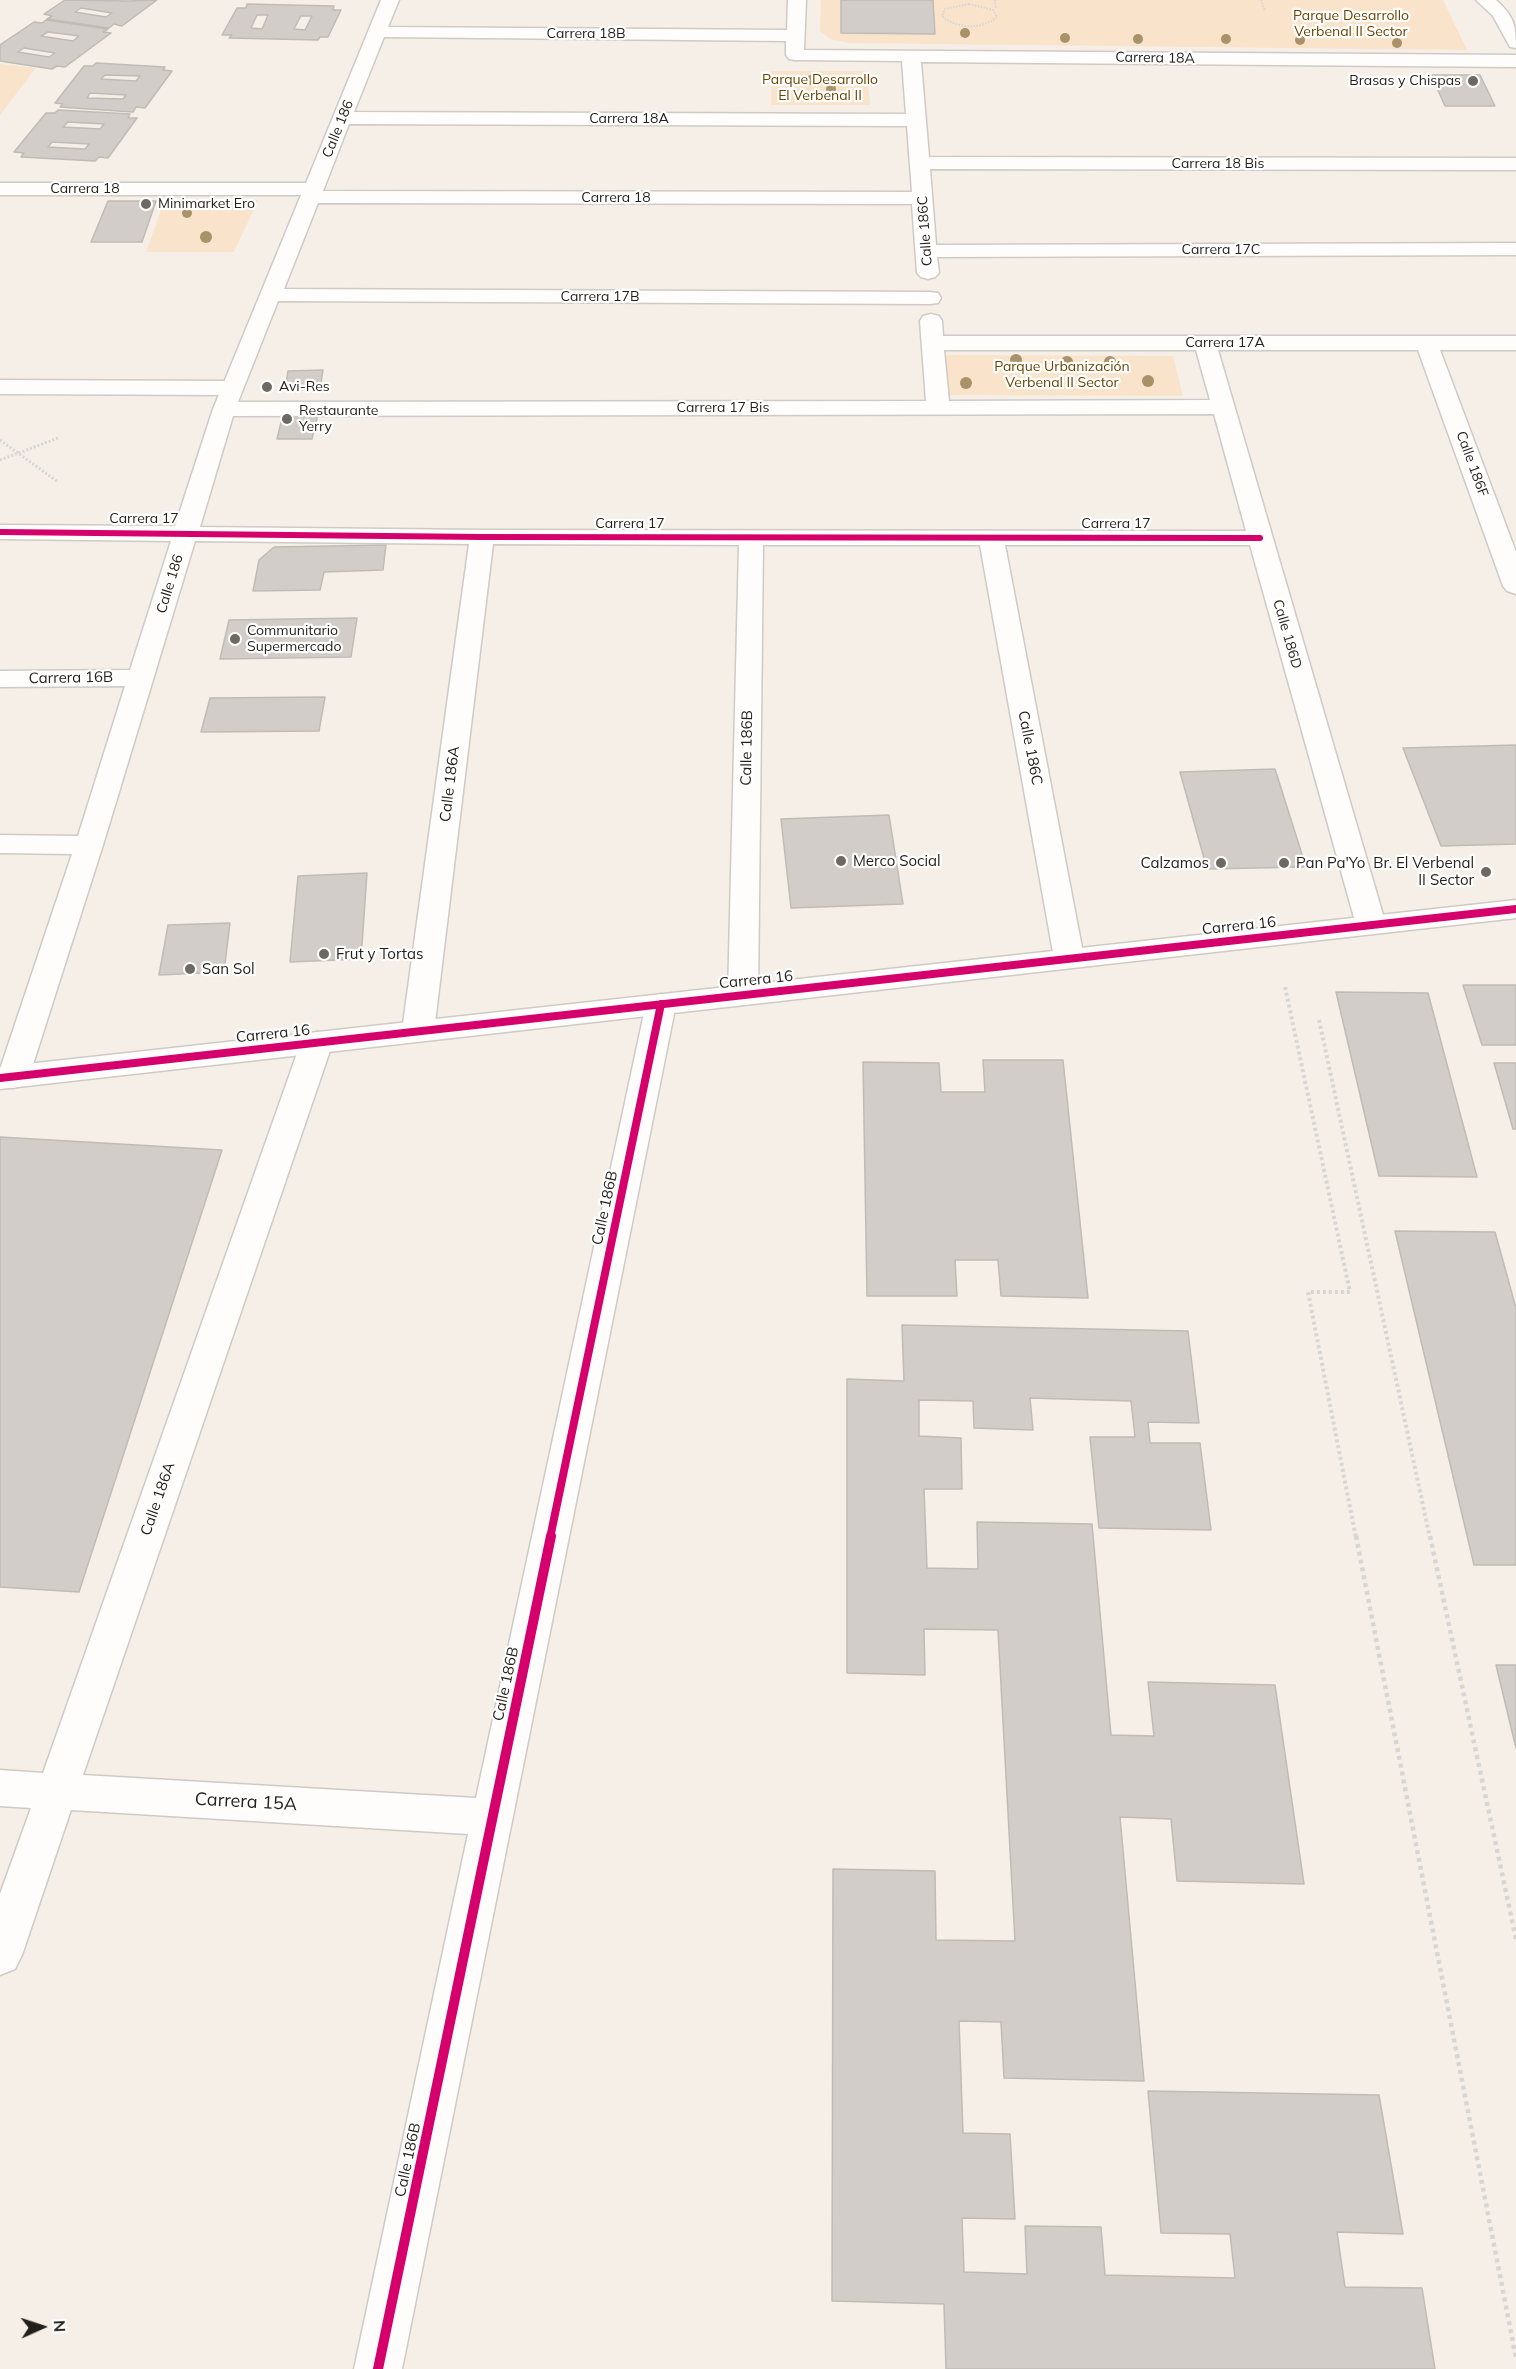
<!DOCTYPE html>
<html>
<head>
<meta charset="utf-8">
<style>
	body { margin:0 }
	#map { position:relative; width:1516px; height:2369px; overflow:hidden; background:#f5efe8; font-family:Mulish,sans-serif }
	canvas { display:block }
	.north { position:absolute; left:12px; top:2297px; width:60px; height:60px; -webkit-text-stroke:4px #fff; paint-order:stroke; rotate:87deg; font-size:16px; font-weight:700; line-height:24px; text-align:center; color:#231f1a }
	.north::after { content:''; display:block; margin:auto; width:21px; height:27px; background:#231f1a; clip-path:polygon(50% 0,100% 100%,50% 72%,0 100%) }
</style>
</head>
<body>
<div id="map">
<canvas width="1516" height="2369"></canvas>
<div class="north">N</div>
</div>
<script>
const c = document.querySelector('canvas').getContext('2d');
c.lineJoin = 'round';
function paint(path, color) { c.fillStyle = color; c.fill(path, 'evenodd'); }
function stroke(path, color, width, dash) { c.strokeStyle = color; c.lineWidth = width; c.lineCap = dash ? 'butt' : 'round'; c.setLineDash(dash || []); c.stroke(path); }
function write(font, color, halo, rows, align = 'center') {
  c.font = font + ' Mulish,sans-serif'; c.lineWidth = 4.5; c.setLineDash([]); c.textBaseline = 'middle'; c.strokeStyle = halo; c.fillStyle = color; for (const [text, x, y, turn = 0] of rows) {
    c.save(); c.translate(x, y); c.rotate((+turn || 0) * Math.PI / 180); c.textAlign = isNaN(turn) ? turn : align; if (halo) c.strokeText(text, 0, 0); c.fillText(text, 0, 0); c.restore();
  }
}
const green = new Path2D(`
	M821,0H1443L1467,50L850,43L830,39L820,31Z
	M0,64L36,68L0,115Z
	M771,71H867L870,105H771Z
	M165,199L258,200L234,252H146Z
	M944,355L1173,356L1183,396L948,395Z`);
const building = new Path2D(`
	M65,0L128,1L157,0L122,26L114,24L109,28L47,19L52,16L44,14ZM81,8L112,13L106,17L75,12Z
	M841,0H933L935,34L841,33Z
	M247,4L334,6L333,10H341L328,37H320L318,40L229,38L232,35H222L237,8H246ZM257,15H268L262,29L251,28ZM301,16H312L305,30L294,29Z
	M46,20L108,29L103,32L111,33L65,67L57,66L52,69L0,61V45L34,22L42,23ZM48,32L79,36L73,41L41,36ZM24,48L55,53L49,57L18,52Z
	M96,63L165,67L163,70L172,71L145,108L136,107L133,112L60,107L63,104L55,103L84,66H93ZM105,75L140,76L136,81L101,79ZM90,93L126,95L123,99L87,98Z
	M1431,75H1480L1495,106H1445Z
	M58,110L130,114L128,118H137L108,158L99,157L95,161L21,157L24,153L14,152L46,113H55ZM68,122L104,124L100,129L63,127ZM52,142L89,144L85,149L48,147Z
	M108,201H156L142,242H91Z
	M323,370L320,389L285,390L288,371Z
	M283,414H318L312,439H277Z
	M386,545L383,570L324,572L320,590L253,591L259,560L274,547Z
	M357,618L351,657L220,659L229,620Z
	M325,697L319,731L201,732L210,698Z
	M1516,745V844L1441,846L1403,748Z
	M1275,769L1306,867L1207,869L1180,772Z
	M889,815L903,904L791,908L781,819Z
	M367,873L361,959L290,962L298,876Z
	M230,923L224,972L159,975L168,925Z
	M1463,985H1516V1045H1482Z
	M1336,992L1428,993L1477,1177L1379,1176Z
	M983,1060H1063L1088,1298L1001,1296L998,1260H955L957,1296H867L863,1062L939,1063L941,1092H985Z
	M1494,1063H1516V1129H1513Z
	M0,1137L222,1150L79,1592L0,1587Z
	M1395,1231L1495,1232L1516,1308V1565H1474Z
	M902,1325L1188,1331L1199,1423L1148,1422L1150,1443H1200L1211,1530L1099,1528L1090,1437H1135L1131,1401L1030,1398L1033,1430L974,1428L973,1401L919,1400V1436L961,1438L962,1489H924L927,1568L978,1569L977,1522L1092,1524L1111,1735L1154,1736L1148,1682L1275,1685L1304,1884L1177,1881L1171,1819L1120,1817L1144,2081L1004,2078L1001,2022L959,2021L963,2133L1010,2134L1015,2219L962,2218L964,2272L1027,2274L1025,2226L1101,2227L1105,2275L1235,2278L1230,2234L1161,2233L1148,2091L1379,2095L1403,2234L1337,2232L1345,2287L1422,2288L1435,2369H946L944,2304L832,2301L833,1869L935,1871L936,1940L1015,1941L998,1630L924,1629L925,1675L847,1673V1379L904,1381Z
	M1496,1665H1516V1748Z`);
const pathFar3 = new Path2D(`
	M995,0L996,9
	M1261,0L1265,11
	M969,4L993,10L997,17C981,30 957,29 942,16L945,9Z`);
const pathFar2 = new Path2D(`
	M0,440L58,482
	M0,460L58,438`);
const pathFar1 = new Path2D(`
	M1285,987L1350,1292H1308L1356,1538
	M1319,1020L1430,1538`);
const path = new Path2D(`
	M1356,1536L1516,2358
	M1430,1536L1516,1939`);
const lane = new Path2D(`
	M0,380L232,381L240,383L243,388L240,393L232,395L0,394Z`);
const street = new Path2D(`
	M381,0H399L388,27L787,30L788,0H806L804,50L1516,55V67L921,62L929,157L1516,158V170L930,169L936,245L1516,243V255L937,257L939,273L935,277L928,279L921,277L917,273L912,204L318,203L284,289L930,292L938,293L941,298L938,303L930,304L278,301L238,402L926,401L920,321L923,316L931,314L939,316L942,321L943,336H1516V350H1440L1516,552V594L1507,591L1503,586L1418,350H1218L1386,925L1381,932L1371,934L1361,932L1356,925L1250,545H1005L1084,958L1080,965L1069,968L1058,965L1054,958L980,545H763L758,995L754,1002L743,1005L732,1002L728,995L739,545L493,544L434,1031L429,1038L418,1041L407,1038L402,1031L469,544L195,541L103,845L29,1077L24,1085L13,1088L2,1085L0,1069L72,854L0,853V835L78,836L125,686L0,687V671L130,670L171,541L0,539V525L175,526L213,409L301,195H0V183H306ZM384,37L786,41V55L789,59L795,60L902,61L906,114L354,112ZM349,124L907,126L912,192L323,191ZM944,350H1196L1210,400L949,401ZM1214,414L1246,531L482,530L200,527L233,416Z
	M661,994L672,997L676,1004L402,2369H354L468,1834L71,1810L22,1955L15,1969L0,1975V1894L31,1808L0,1806V1770L43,1773L301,1042L306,1035L317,1032L328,1035L333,1042L83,1775L476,1798L646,1004L650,997Z`);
const secondary = new Path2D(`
	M1476,0H1496C1514,16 1516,25 1516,48L1510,47L1493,16Z
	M1516,900V918L0,1089V1067Z`);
const cyclewayFar2 = new Path2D(`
	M0,532L482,537L1260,538`);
const cyclewayFar1 = new Path2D(`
	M0,1078L1516,909
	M550,1538L661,1004`);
const cycleway = new Path2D(`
	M378,2369L551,1536`);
const trees = [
	[965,33,5],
	[1065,38,5],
	[1138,39,5],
	[1226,39,5],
	[1300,40,5],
	[1397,43,5],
	[811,80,5],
	[831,89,5],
	[187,213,5],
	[206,237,6],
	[1016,360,6],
	[1067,362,6],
	[1110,362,6],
	[1148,381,6],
	[966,383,6]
];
const markers = [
	[1473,81,6,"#6c6862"],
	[146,204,6,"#6c6862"],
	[267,387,6,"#6c6862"],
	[287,419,6,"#6c6862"],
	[235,639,6,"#6c6862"],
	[841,861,6,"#6c6862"],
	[1221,863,6,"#6c6862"],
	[1284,863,6,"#6c6862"],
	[1486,872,6,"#6c6862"],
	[324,954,6,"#6c6862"],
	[190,969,6,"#6c6862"]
];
const farParknames = [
	["Parque Desarrollo",1351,16],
	["Verbenal II Sector",1351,32],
	["Parque Desarrollo",820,80],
	["El Verbenal II",820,96],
	["Parque Urbanización",1062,367],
	["Verbenal II Sector",1062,383]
];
const farStreetnames = [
	["Carrera 18B",586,34],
	["Carrera 18A",1155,58,1],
	["Carrera 18A",629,119],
	["Calle 186",338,129,-68],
	["Carrera 18 Bis",1218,164],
	["Carrera 18",85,189],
	["Carrera 18",616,198],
	["Calle 186C",925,231,-94],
	["Carrera 17C",1221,250],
	["Carrera 17B",600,297],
	["Carrera 17A",1225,343],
	["Carrera 17 Bis",723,408],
	["Calle 186F",1472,464,70],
	["Carrera 17",144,519],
	["Carrera 17",630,524],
	["Carrera 17",1116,524],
	["Calle 186",170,584,-73],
	["Calle 186D",1287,634,74]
];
const farPoinames = [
	["Brasas y Chispas",1461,81,"right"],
	["Minimarket Ero",158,204],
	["Avi-Res",279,387],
	["Restaurante",299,411],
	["Yerry",299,427],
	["Communitario",247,631],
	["Supermercado",247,647]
];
const streetNames = [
	["Carrera 16B",71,678,-1],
	["Calle 186B",747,748,-89],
	["Calle 186C",1030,748,79],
	["Calle 186A",450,784,-83],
	["Carrera 16",1239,926,-6],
	["Carrera 16",756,980,-6],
	["Carrera 16",273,1034,-6],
	["Calle 186B",605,1208,-78],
	["Calle 186A",158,1499,-71],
	["Calle 186B",506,1684,-78],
	["Calle 186B",408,2160,-78]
];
const poiNames = [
	["Merco Social",853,861],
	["Calzamos",1209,863,"right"],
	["Pan Pa'Yo",1296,863],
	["Br. El Verbenal",1474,863,"right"],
	["II Sector",1474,880,"right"],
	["Frut y Tortas",336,954],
	["San Sol",202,969]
];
const nearStreetnames = [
	["Carrera 15A",246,1802,3]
];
paint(green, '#f9e3ca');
paint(building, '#d2cdc8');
stroke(building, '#c0bbb5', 1.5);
stroke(lane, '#cfcac5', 3);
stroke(street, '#cfcac5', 3);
stroke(secondary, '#cfcac5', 3);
stroke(pathFar3, '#d7d6d4', 2, [1.5, 1.5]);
stroke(pathFar2, '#d7d6d4', 3, [2, 2]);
stroke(pathFar1, '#d7d6d4', 4, [3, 3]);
stroke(path, '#d7d6d4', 4.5, [4, 4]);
paint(lane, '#fefdfc');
paint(street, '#fefdfc');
paint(secondary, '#fefdfc');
stroke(cyclewayFar2, '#d6006c', 6);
stroke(cyclewayFar1, '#d6006c', 8);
stroke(cycleway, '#d6006c', 10);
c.fillStyle = '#a99168';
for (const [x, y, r] of trees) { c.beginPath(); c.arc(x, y, r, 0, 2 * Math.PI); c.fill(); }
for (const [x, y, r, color] of markers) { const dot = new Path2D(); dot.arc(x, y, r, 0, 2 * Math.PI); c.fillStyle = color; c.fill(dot); stroke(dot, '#fff', 2); }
write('14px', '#6b4400', '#fff', farParknames);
write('14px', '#231f1a', '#fff', farStreetnames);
write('14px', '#231f1a', '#fff', farPoinames, 'left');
write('15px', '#231f1a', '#fff', streetNames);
write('15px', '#231f1a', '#fff', poiNames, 'left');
write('18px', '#231f1a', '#fff', nearStreetnames);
</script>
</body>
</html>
